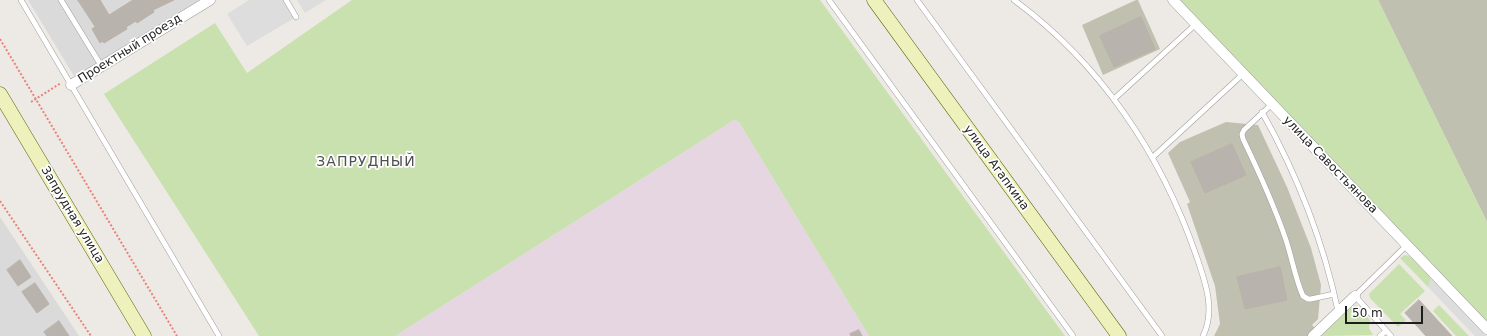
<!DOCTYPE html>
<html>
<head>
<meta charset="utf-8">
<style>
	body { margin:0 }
	#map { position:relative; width:1487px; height:336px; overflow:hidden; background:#ede9e4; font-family:"DejaVu Sans",sans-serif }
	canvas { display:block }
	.scale { position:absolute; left:1345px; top:306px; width:78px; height:18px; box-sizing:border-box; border:2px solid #1d1d1d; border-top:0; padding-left:5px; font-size:12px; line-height:14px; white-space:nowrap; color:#1d1d1d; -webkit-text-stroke:3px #fff; paint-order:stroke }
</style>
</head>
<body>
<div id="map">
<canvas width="1487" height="336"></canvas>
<div class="scale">50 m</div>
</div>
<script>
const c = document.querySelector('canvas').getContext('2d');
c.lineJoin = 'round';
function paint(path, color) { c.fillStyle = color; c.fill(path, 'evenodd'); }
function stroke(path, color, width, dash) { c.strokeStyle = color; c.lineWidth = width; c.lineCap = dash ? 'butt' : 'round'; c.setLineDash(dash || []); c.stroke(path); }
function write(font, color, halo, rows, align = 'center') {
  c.font = font + ' "DejaVu Sans",sans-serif'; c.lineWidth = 3.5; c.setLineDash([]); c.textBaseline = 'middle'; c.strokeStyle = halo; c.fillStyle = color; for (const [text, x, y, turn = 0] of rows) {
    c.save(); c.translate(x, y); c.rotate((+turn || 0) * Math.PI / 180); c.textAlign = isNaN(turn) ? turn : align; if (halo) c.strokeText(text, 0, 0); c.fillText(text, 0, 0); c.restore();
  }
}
const residential = new Path2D(`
	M28,0H205L78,77L74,76Z
	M0,217L24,253L79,336H0Z`);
const industrial = new Path2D(`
	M734,120L739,122L869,336H395Z`);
const construction = new Path2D(`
	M1136,0H1138L1160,49L1103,75L1082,25Z
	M1378,0H1487V222Z
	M1226,122L1258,125L1287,187L1311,248L1321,285L1318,319L1312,325L1323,336H1214L1220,324L1215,286L1187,204L1190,202L1168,153L1180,142Z`);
const grass = new Path2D(`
	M352,0H820L1065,336H869L739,122L734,120L395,336H259L104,94L215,23L247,73Z
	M1180,0H1378L1487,222V324Z
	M1405,255C1412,255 1430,273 1431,280L1428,287L1400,258Z
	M1399,264L1425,291L1400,314L1406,320L1398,327L1370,298L1369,294Z
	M1356,305L1370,320L1369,328L1373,335L1323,336L1322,335L1350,308Z
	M1439,305L1469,336H1456L1433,311Z`);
const parking = new Path2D(`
	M249,0H286L296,17L247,46L227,14Z
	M297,0H326L305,13Z
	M1429,275L1487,336H1475L1428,287L1431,280Z`);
const building = new Path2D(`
	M78,0H100L109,15L133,0H174L153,10L154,12L137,23L136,21L126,27L127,29L104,43L103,41L100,43L92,29L95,27Z
	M1141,17L1155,49L1114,67L1100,36Z
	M1232,144L1246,175L1205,193L1191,162Z
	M20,260L31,277L18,286L7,270Z
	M1280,267L1287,300L1245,309L1237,277Z
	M35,283L49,304L37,313L22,292Z
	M1419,300L1452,336H1426L1405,313Z
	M59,321L69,336H47L44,332Z
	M859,330L862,336H851L850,334Z`);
const path = new Path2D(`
	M0,39L177,336
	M31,102L61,83
	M0,201L91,336`);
const lane = new Path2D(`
	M21,0L219,336
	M61,0L102,67
	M286,0L296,17
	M829,0L1073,336
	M917,0L1162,336
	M1014,0C1100,63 1161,154 1196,255C1205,281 1216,310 1203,336
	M1114,99L1196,24
	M1272,104L1244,130L1242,134L1243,139C1259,172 1274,205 1286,240C1292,258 1295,278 1303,296L1308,299H1311L1334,294
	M1262,112C1298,176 1323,240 1338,311
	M1153,157L1243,74
	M1380,336L1386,331
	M1391,336L1355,296L1407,245`);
const street = new Path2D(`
	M1173,0L1487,329
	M71,85L210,0
	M1313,336L1355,296`);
const secondary = new Path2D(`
	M874,0L1119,336
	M0,94L144,336`);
const streetNames = [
	["Проектный проезд",130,49,-32],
	["улица Савостьянова",1330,165,46],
	["улица Агапкина",996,168,54],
	["Запрудная улица",72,215,59]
];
const quarterNames = [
	["ЗАПРУДНЫЙ",366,162]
];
paint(residential, '#dbdada');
paint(industrial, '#e5d6e2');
paint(construction, '#c0c0b0');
paint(grass, '#c8e1af');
paint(parking, '#ddd');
paint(building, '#b9b3ad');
stroke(building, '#bcb1a8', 1);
stroke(lane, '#9e9e9e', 6);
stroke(street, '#9e9e9e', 11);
stroke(secondary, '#5e6512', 15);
stroke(path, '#e88379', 2, [2, 2]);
stroke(lane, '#fff', 5);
stroke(street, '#fff', 10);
stroke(secondary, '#eff1bd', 14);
write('12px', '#1d1d1d', '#fff', streetNames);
c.letterSpacing = '1px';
write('14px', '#505050', '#fff', quarterNames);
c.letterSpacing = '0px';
</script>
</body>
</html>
